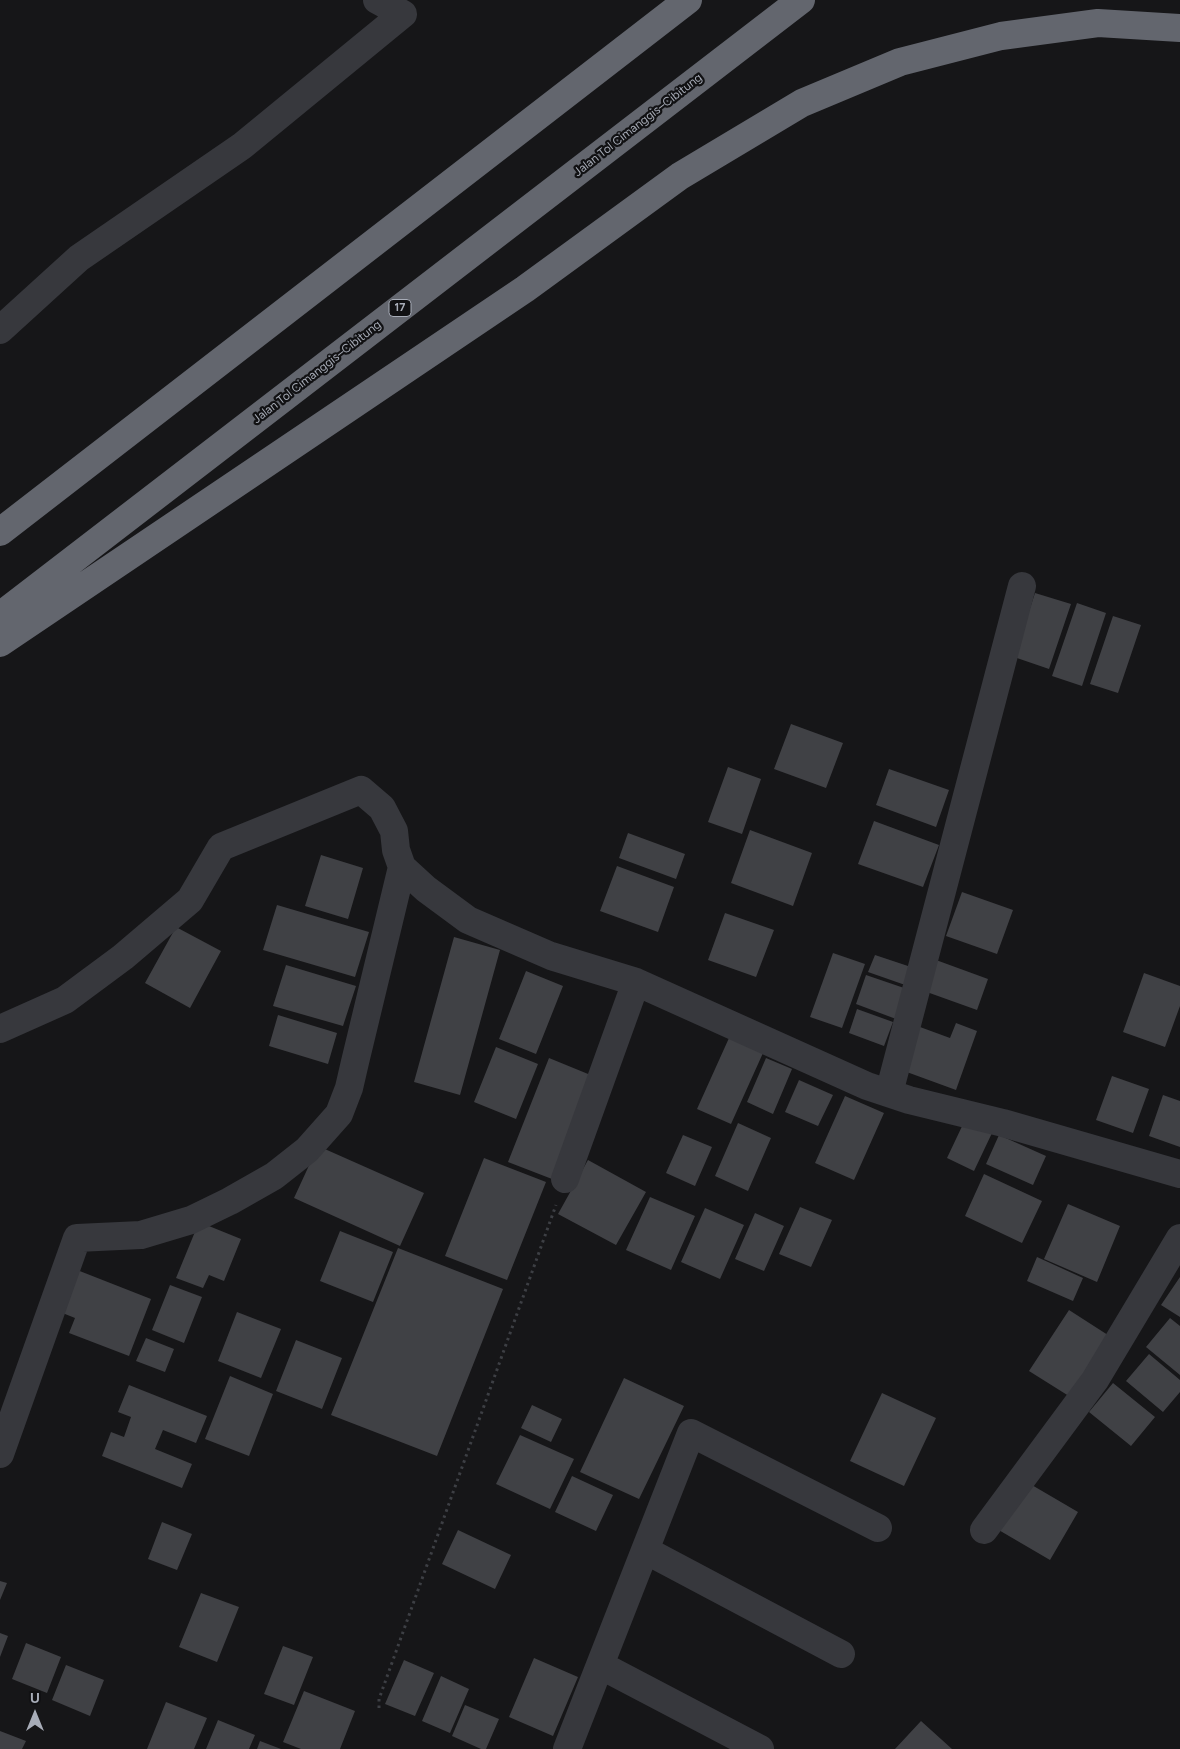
<!DOCTYPE html>
<html>
<head>
<meta charset="utf-8">
<style>
	body { margin:0 }
	#map { position:relative; width:1180px; height:1749px; overflow:hidden; background:#161618; font-family:Figtree,sans-serif }
	canvas { display:block }
	.north { position:absolute; left:10px; top:1689px; width:50px; height:50px; -webkit-text-stroke:4px #111113; paint-order:stroke; rotate:0deg; font-size:14px; font-weight:700; line-height:20px; text-align:center; color:#a8adb8 }
	.north::after { content:''; display:block; margin:auto; width:18px; height:22px; background:#a8adb8; clip-path:polygon(50% 0,100% 100%,50% 72%,0 100%) }
</style>
</head>
<body>
<div id="map">
<canvas width="1180" height="1749"></canvas>
<div class="north">U</div>
</div>
<script>
const c = document.querySelector('canvas').getContext('2d');
c.lineJoin = 'round';
function paint(path, color) { c.fillStyle = color; c.fill(path, 'evenodd'); }
function stroke(path, color, width, dash) { c.strokeStyle = color; c.lineWidth = width; c.lineCap = dash ? 'butt' : 'round'; c.setLineDash(dash || []); c.stroke(path); }
function write(font, color, halo, rows, align = 'center') {
  c.font = font + ' Figtree,sans-serif'; c.lineWidth = 4.5; c.setLineDash([]); c.textBaseline = 'middle'; c.strokeStyle = halo; c.fillStyle = color; for (const [text, x, y, turn = 0] of rows) {
    c.save(); c.translate(x, y); c.rotate((+turn || 0) * Math.PI / 180); c.textAlign = isNaN(turn) ? turn : align; if (halo) c.strokeText(text, 0, 0); c.fillText(text, 0, 0); c.restore();
  }
}
const building = new Path2D(`
	M1035,593L1071,604L1049,669L1014,657Z
	M1077,603L1106,613L1082,686L1052,676Z
	M1113,616L1141,625L1118,693L1090,684Z
	M791,724L843,743L826,788L774,769Z
	M728,767L761,779L742,834L708,822Z
	M889,769L949,790L936,827L876,805Z
	M874,821L939,845L923,887L858,864Z
	M750,830L812,853L793,906L731,883Z
	M628,833L685,854L676,879L619,858Z
	M321,855L363,868L348,919L305,906Z
	M617,866L674,887L658,932L600,911Z
	M962,892L1013,910L997,954L946,936Z
	M277,905L369,932L355,977L263,950Z
	M725,913L774,930L756,977L708,960Z
	M176,927L221,951L190,1008L145,983Z
	M454,937L500,950L460,1095L414,1082Z
	M833,953L865,964L842,1028L810,1017Z
	M875,955L914,968L908,986L868,972Z
	M936,960L988,979L977,1010L924,991Z
	M286,965L356,986L343,1026L273,1006Z
	M526,971L563,986L536,1054L499,1039Z
	M1144,973L1180,986V1006L1165,1047L1123,1032Z
	M866,975L907,989L896,1019L856,1004Z
	M857,1009L893,1022L884,1046L849,1033Z
	M278,1015L337,1033L328,1064L269,1046Z
	M956,1023L977,1031L956,1090L904,1071L920,1027L950,1038Z
	M729,1038L763,1053L731,1124L697,1109Z
	M496,1047L538,1064L516,1119L474,1102Z
	M549,1058L593,1076L552,1179L508,1162Z
	M766,1058L792,1069L773,1114L747,1102Z
	M1112,1076L1149,1089L1133,1133L1096,1120Z
	M799,1080L833,1095L818,1126L785,1112Z
	M1163,1095L1180,1101V1147L1149,1136Z
	M845,1096L884,1113L854,1180L815,1163Z
	M965,1120L992,1133L974,1171L947,1158Z
	M738,1123L771,1138L748,1191L715,1176Z
	M683,1135L712,1147L695,1186L666,1173Z
	M999,1135L1046,1156L1033,1185L986,1164Z
	M318,1146L424,1193L400,1246L294,1198Z
	M484,1158L546,1182L507,1280L445,1256Z
	M588,1160L646,1192L616,1245L558,1214Z
	M984,1174L1042,1201L1022,1243L965,1216Z
	M650,1197L695,1216L671,1270L626,1250Z
	M1068,1204L1120,1226L1097,1282L1044,1259Z
	M800,1207L832,1220L811,1267L779,1254Z
	M705,1208L744,1225L720,1279L681,1262Z
	M755,1213L784,1226L764,1271L735,1259Z
	M199,1222L241,1239L224,1281L209,1275L203,1288L176,1278Z
	M340,1231L393,1252L373,1302L320,1281Z
	M398,1248L503,1289L437,1456L331,1415Z
	M1037,1257L1083,1278L1073,1301L1027,1281Z
	M72,1268L151,1299L129,1356L69,1333L75,1318L55,1310Z
	M1180,1277V1317L1161,1305Z
	M170,1285L202,1297L184,1343L152,1330Z
	M1069,1310L1111,1337L1072,1398L1029,1371Z
	M237,1312L281,1329L261,1378L218,1361Z
	M1170,1318L1180,1326V1375L1146,1347Z
	M146,1338L174,1349L165,1372L136,1361Z
	M296,1340L342,1358L322,1409L276,1391Z
	M1149,1354L1180,1380V1392L1163,1412L1126,1381Z
	M230,1376L273,1394L249,1456L205,1439Z
	M624,1378L684,1406L639,1499L580,1472Z
	M1113,1383L1155,1417L1131,1446L1089,1412Z
	M129,1385L207,1416L196,1443L163,1430L155,1449L192,1464L182,1488L102,1456L111,1432L124,1437L131,1417L118,1412Z
	M882,1393L936,1418L904,1486L850,1461Z
	M532,1405L562,1419L551,1442L521,1428Z
	M520,1435L574,1459L550,1509L496,1484Z
	M572,1476L613,1495L596,1531L555,1512Z
	M1025,1481L1078,1512L1050,1560L997,1529Z
	M162,1522L192,1534L177,1570L148,1559Z
	M458,1530L511,1555L495,1589L442,1564Z
	M0,1581L7,1583L0,1600Z
	M201,1593L239,1607L217,1662L179,1647Z
	M0,1633L8,1636L0,1657Z
	M26,1643L61,1657L47,1693L12,1679Z
	M283,1646L313,1657L294,1705L264,1694Z
	M534,1658L578,1677L553,1736L509,1717Z
	M404,1660L434,1673L415,1716L385,1704Z
	M66,1665L104,1680L90,1716L52,1700Z
	M441,1676L469,1689L450,1733L422,1721Z
	M304,1691L355,1711L340,1749H301L283,1742Z
	M166,1702L207,1718L194,1749H147Z
	M465,1705L499,1719L486,1749H481L452,1736Z
	M218,1720L255,1735L249,1749H206Z
	M921,1721L952,1749H895Z
	M0,1731L26,1741L22,1749H0Z
	M260,1741L281,1749H257Z`);
const path = new Path2D(`
	M379,1708V1699L556,1205`);
const minor = new Path2D(`
	M0,330L79,258L242,146L403,14L377,0
	M0,1029L65,1000L123,957L190,900L221,847L361,790L382,808L394,831L396,850L402,867L426,889L468,920L551,956L636,982L867,1086L909,1100L1003,1123L1180,1174
	M889,1093L1022,586
	M565,1179L636,982
	M0,1454L77,1238L141,1235L191,1220L230,1201L274,1176L307,1150L339,1114L349,1088L355,1062L402,867
	M984,1530L1095,1380L1180,1238
	M645,1550L841,1654
	M600,1665L760,1749
	M567,1749L691,1433L878,1528`);
const highway = new Path2D(`
	M0,532L688,0
	M0,616L801,0
	M0,643L525,289L680,176L802,103L900,62L1001,36L1098,23L1180,28`);
const shields = [
	[400,308,22]
];
const shieldNames = [
	["17",400,308]
];
const streetNames = [
	["Jalan Tol Cimanggis–Cibitung",638,125,-38],
	["Jalan Tol Cimanggis–Cibitung",317,372,-38]
];
paint(building, '#404145');
stroke(path, '#3d3f44', 3, [2.5, 4]);
stroke(minor, '#37383d', 28);
stroke(highway, '#63666e', 28);
for (const [x, y, w] of shields) { const box = new Path2D(); box.roundRect(x - w / 2, y - 8.5, w, 17, 4); c.fillStyle = '#111113'; c.fill(box); stroke(box, '#a8adb8', 1); }
write('bold 11px', '#a8adb8', null, shieldNames);
write('12px', '#a8adb8', '#111113', streetNames);
</script>
</body>
</html>
